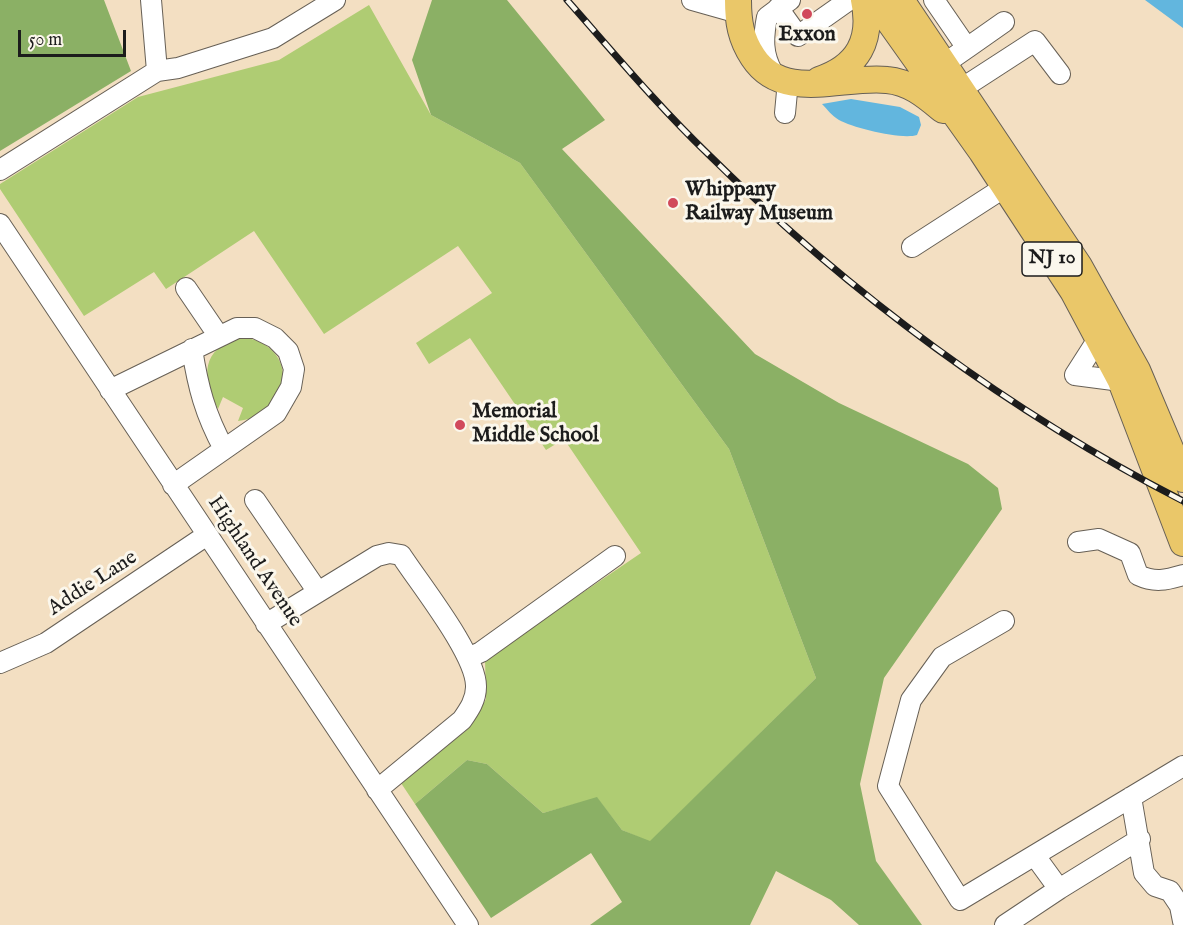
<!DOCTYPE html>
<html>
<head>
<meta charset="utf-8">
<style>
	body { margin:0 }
	#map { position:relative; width:1183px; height:925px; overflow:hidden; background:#f3dfc2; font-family:"IM FELL English",serif }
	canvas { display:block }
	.scale { position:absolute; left:18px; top:30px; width:108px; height:27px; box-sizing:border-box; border:3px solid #1c1c1c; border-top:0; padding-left:8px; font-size:18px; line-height:21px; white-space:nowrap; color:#1c1c1c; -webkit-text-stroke:4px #fbf7ec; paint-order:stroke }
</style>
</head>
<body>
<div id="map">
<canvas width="1183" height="925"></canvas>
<div class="scale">50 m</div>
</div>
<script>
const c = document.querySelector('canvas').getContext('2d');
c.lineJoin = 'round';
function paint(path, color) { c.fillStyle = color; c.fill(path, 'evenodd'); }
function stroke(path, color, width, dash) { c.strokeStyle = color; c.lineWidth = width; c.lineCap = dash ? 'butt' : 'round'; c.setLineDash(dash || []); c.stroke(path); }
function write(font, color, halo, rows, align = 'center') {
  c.font = font + ' "IM FELL English",serif'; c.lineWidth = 6; c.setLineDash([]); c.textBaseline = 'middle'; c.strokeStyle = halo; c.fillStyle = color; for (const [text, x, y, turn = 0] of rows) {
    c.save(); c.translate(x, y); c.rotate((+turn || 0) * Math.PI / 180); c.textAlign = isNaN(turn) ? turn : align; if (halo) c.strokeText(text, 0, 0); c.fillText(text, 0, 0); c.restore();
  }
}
const green = new Path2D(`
	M369,5L431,115L520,163L729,449L816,678L650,842L622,830L597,798L543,813L487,764L467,760L415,804L401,783L469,728L486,699L485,659L641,553L564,439L546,450L470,338L429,364L416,343L492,293L458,246L324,334L254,231L166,289L154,272L84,316L0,189V184L138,97L279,60Z
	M241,337C302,344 293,416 238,421L243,408L223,397L218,409C202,375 200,350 241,337Z`);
const forest = new Path2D(`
	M0,0H104L131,71L0,151Z
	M432,0H507L605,120L562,149L755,354L839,403L968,464L998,488L1002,509L884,678L860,784L876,861L922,925H859L831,900L776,871L750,925H590L622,902L591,853L491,918L415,804L467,760L487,764L543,813L597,797L622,830L650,841L816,678L729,449L520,163L431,115L412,60Z`);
const water = new Path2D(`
	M1145,0H1183V28Z
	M851,99L900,107L919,117L921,125L917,135C902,140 853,128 839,120C832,116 827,109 822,104Z`);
const minor = new Path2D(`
	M151,0L157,71
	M692,0L738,13
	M934,0L967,48L944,64
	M778,8L798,36L849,0
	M967,48L1004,22
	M773,73C762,54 763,38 767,17L790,0
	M961,89L1035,41L1060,74
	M785,113L788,81
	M0,170L157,71L178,68L273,38L335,0
	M0,224L468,925
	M912,247L1005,187
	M186,288L218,335
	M192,349C198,387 205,414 224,449
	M1075,375L1121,381
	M1075,375L1098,339
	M110,390L237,328H255L275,338L288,351L294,369L291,387L276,413L173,485
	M255,500L318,592
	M1078,542L1099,539L1130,553L1138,575C1155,583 1166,580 1183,575
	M1004,621L942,657L911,700L888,786L960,900L1183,766
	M266,624L377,556L389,553L401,555C419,583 477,655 476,687C476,700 469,710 462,720L377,790
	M468,658L481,652L615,556
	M0,663L46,643L207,535
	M1131,797L1144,873L1155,886L1170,891L1180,906L1183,921
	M1059,889L1140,839
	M1005,925L1059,889L1035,856`);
const major = new Path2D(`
	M738,0C738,22 741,39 753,57C783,103 843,75 887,80C910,82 926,96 943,110
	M874,0L982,152L1073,291L1121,381L1183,543
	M901,0L1079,266L1137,370L1183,479
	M819,80C858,67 873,40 864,0`);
const rail = new Path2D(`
	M567,0C613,52 658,106 708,154C848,292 1008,411 1183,501`);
const markers = [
	[807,14,6,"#d1495b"],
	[673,203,6,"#d1495b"],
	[460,425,6,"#d1495b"]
];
const shields = [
	[1052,259,60]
];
const shieldNames = [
	["NJ 10",1052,259]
];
const poiNames = [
	["Exxon",807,36,"center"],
	["Whippany",685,191],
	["Railway Museum",685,215],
	["Memorial",472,413],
	["Middle School",472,437]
];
const streetNames = [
	["Highland Avenue",254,562,56],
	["Addie Lane",93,584,-33]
];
paint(green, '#afcc73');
paint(forest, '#8bb065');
paint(water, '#62b6de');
stroke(minor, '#676056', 22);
stroke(major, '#676056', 28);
stroke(minor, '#fff', 20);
stroke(major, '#eac769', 26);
stroke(rail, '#1c1c1c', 7);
stroke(rail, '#fbf7ec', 4.5, [14]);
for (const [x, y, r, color] of markers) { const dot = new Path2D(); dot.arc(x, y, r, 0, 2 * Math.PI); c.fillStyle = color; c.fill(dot); stroke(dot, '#fbf7ec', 2); }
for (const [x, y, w] of shields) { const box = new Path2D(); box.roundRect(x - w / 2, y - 17, w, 34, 4.5); c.fillStyle = '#fbf7ec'; c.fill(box); stroke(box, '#1c1c1c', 1.5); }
write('bold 20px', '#1c1c1c', null, shieldNames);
write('bold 21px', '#1c1c1c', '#fbf7ec', poiNames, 'left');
write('21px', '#1c1c1c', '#fbf7ec', streetNames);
</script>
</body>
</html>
